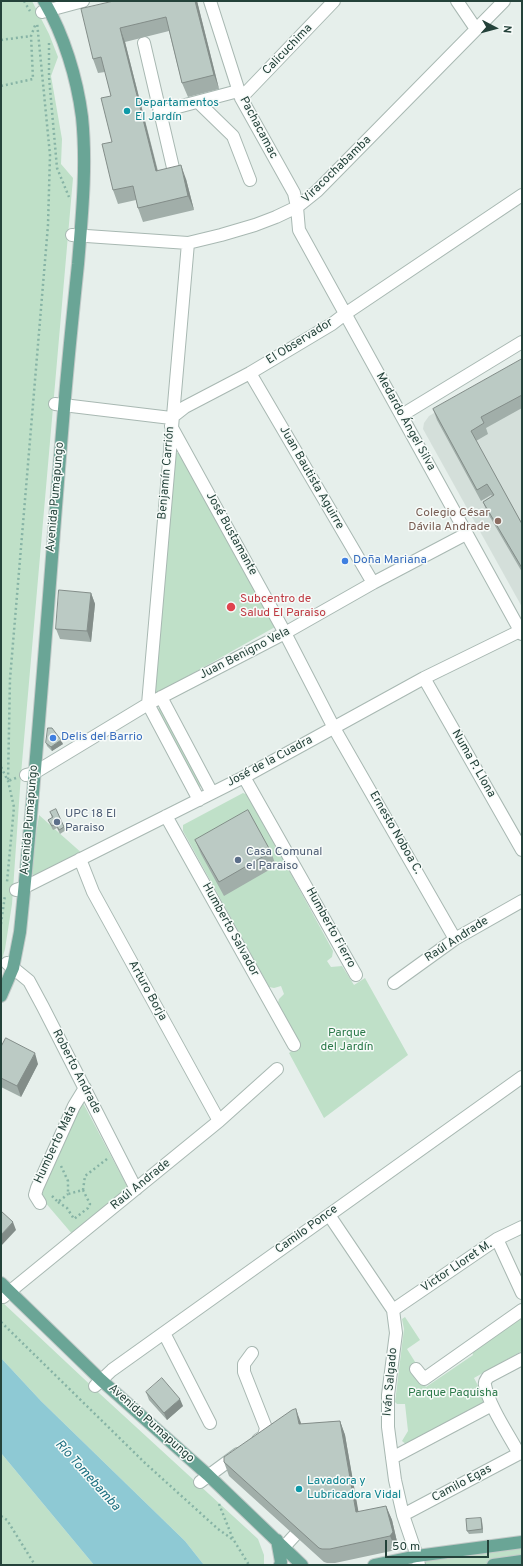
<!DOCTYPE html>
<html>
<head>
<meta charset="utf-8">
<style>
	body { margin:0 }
	#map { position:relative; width:523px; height:1566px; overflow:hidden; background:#e6efeb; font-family:Overpass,sans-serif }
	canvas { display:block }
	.frame { position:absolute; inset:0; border:2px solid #24423a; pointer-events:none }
	.north { position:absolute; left:475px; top:8px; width:40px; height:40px; -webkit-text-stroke:3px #f7fbf9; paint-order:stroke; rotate:96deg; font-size:11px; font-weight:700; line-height:16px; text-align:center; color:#24423a }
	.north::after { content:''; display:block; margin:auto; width:14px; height:18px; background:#24423a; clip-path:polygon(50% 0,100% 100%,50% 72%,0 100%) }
	.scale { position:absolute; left:385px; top:1540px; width:104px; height:18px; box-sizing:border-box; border:2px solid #24423a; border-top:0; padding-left:5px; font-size:12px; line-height:14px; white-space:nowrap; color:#24423a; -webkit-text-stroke:3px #f7fbf9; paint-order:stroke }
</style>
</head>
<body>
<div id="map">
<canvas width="523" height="1566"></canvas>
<div class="frame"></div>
<div class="north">N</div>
<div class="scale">50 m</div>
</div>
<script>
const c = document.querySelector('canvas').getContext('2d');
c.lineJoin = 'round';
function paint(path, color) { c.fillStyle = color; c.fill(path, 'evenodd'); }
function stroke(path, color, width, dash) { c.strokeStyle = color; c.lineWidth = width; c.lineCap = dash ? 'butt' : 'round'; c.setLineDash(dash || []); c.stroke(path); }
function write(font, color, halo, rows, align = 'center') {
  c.font = font + ' Overpass,sans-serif'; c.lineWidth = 3; c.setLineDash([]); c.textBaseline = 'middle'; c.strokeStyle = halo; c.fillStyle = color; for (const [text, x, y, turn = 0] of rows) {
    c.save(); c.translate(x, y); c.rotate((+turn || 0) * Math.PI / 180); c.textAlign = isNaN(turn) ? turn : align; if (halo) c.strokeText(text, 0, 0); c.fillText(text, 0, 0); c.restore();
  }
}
const built = new Path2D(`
	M522,361V607L423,429L424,423L429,416Z`);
const green = new Path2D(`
	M1,1H32L49,34L58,57L51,76L62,139L61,164L73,178L21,774L12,904L5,949L1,963Z
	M176,453H180L275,627L156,694L155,693L175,454Z
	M165,705L207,783L194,790L152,712Z
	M243,793L248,795L333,951L332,957L327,961L331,967L342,966L354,985L365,978L408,1055L324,1118L289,1053L301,1045L278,1003L279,999L284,994L281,986L274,988L269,987L183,831V825Z
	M39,815L84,855L35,876L32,874L31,866Z
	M82,1101L128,1188L73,1235L38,1194Z
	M1,1301L99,1393L258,1539L264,1555V1565H204L185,1541L41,1401L1,1358Z
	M522,1313V1351L474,1378L486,1401L407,1445L402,1441L408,1431L405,1404H397L395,1402L404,1329L402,1319L405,1317L420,1340L407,1349L417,1365L413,1368L426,1387L473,1355L471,1347Z
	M1,1453L94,1565H1Z
	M522,1542V1561L495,1565H419L417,1556Z`);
const water = new Path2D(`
	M1,1358L41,1401L185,1541L204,1565H94L1,1453Z`);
const path = new Path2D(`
	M24,1L30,11
	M1,40L31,36
	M49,43V77L57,168L69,197
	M1,86L33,79L31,36L36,23
	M1,767L8,781L14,807L7,882
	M16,778L8,781L10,679L48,225L50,155L37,22
	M1,924L5,895
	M61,1166L68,1181V1194L83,1190L85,1176L107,1159
	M52,1196L58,1202L68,1194
	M58,1202L67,1208L74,1219L88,1208L90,1204L83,1190
	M1,1322L145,1463L218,1529L232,1539
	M219,1504L233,1539L249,1565
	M1,1516L7,1520L35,1565`);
const minor = new Path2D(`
	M210,1L241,98L294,193L297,207L299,230L522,634
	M457,1L476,29
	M42,12L83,1
	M144,43L174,172
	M241,98L334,1
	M198,102L233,136L250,180
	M159,112L238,91
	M72,235L188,243L221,235L255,225L276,217L297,207L317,191L504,1
	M188,243L148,704L199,800
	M250,373L373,583
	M55,404L171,418L185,407L250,373L332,324L345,314L522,195
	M402,415L522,342
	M171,426L285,633L334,728L455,939
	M424,678L522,850
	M161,697L212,793
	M26,775L34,773L148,704L285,633L373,583L466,534
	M244,777L356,975
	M166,816L294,1045
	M80,859L93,892L219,1121
	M16,890L25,887L244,777L424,678L522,630
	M7,963L29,981L43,1007L136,1189
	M394,983L455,939L522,901
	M40,1203L35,1195L37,1188L74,1106L85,1088
	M329,1215L393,1310L396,1333L388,1395V1427L395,1480L403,1515L417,1556L419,1565
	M497,1239L522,1293
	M3,1297L219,1121L277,1069
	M393,1310L497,1239L522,1227
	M164,1333L210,1423
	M252,1353L244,1364V1372L266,1428L264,1436L258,1440
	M416,1369L424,1379L522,1310
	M95,1386L112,1370L522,1077
	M519,1454C509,1435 489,1406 485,1385C484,1382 486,1380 488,1377L522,1359
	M392,1458L492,1405
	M200,1482L238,1454
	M403,1515L522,1452
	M284,1547L306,1523`);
const major = new Path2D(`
	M1,996L13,968L20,932C38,758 49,584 64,409C68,361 73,312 78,264C82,215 87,166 82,117C77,78 64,35 44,1
	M1,1283L101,1380L208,1475L302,1565
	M277,1540L281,1562L280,1565
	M374,1565L417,1556L522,1542
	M493,1565L522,1561`);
const wall = new Path2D(`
	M114,1H197L219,89L188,97L182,83L169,31L125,42L158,171L186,179L194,210L143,222L138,208L136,200L118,204L113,190L111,96L105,72L98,73L93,59Z
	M522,359V408L486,428L488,434L476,441L522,524V572L487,512L483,502L492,496L491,495L481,501L437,420L433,409Z
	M91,593L95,604L91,642L60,639L56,629Z
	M46,743L63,744L52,751L47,746Z
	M50,812L64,827L66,830L60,834L57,828L53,830L48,820L52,818Z
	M195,840L271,852L276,866L224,896L201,854Z
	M1,1047L38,1064L21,1097L1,1087Z
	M146,1392L183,1406L167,1420L149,1400Z
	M340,1421L345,1435L358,1512L386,1506L392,1520L398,1546L396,1550L335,1563H327L324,1562L229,1476L224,1462L301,1424Z
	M481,1518L482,1521L483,1533L469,1534L467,1531Z`);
const shadedWall = new Path2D(`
	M195,1H197L219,89L214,75Z
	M120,28L125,42L161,185L156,171Z
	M181,165L186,179L194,210L188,196Z
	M91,593L95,604L91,642L87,631Z
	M61,740L63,744L52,751L51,747Z
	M35,1053L38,1064L21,1097L17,1086Z
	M13,1222L16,1230L1,1246V1235Z
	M180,1399L183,1406L167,1420L164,1413Z
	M296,1409L301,1423L304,1438L299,1424Z
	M340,1421L345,1435L361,1526L356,1512Z
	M386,1506L392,1520L398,1546L396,1550L390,1536Z
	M481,1518L482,1521L483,1533L482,1529Z`);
const building = new Path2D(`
	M114,1H195L214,75L182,83L166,17L120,28L156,171L181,165L188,196L138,208L133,186L113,190L102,144L112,142L101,98L111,96L101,57L93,59L81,9Z
	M522,359V395L481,417L484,423L471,431L522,524V568L483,502L494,495L487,484L477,490L433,409Z
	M59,590L91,593L87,631L56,629Z
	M48,728H52L61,740L51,747L46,743Z
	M56,809L64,827L59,830L56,824L52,826L48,820L53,817L50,812Z
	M248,810L271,852L219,882L195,840Z
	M6,1038L35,1053L17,1086L1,1078V1047Z
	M1,1211L13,1222L1,1235Z
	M162,1378L180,1399L164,1413L146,1392Z
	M296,1409L299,1424L340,1421L356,1512L386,1506L393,1532L390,1536L330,1549H322L319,1548L224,1462V1457L292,1410Z
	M481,1518L482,1529L467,1531L466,1519Z`);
const markers = [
	[127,111,4,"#0f9aa8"],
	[498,521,4,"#8d6e63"],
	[345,561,4,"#3f7fe0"],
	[231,607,5,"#e0444e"],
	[53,738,4,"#3f7fe0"],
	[57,822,4,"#5c6f8a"],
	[238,860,4,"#5c6f8a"],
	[299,1489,4,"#0f9aa8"]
];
const streetNames = [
	["Calicuchima",288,50,-46],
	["Pachacamac",258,128,62],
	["Viracochabamba",337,170,-44],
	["El Observador",300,342,-32],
	["Medardo Ángel Silva",405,422,61],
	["Benjamín Carrión",167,473,-85],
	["Juan Bautista Aguirre",311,478,60],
	["Avenida Pumapungo",56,497,-85],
	["José Bustamante",231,534,61],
	["Juan Benigno Vela",245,654,-27],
	["José de la Cuadra",270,762,-28],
	["Numa P. Llona",473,764,60],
	["Avenida Pumapungo",30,820,-85],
	["Ernesto Noboa C.",395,833,60],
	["Humberto Fierro",330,928,61],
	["Humberto Salvador",230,930,61],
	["Raúl Andrade",457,940,-33],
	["Arturo Borja",147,991,61],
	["Roberto Andrade",76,1072,63],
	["Humberto Mata",56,1145,-65],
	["Raúl Andrade",141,1185,-39],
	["Camilo Ponce",307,1230,-36],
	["Victor Lloret M.",457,1267,-34],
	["Iván Salgado",391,1382,-85],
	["Avenida Pumapungo",151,1424,42],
	["Camilo Egas",462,1484,-28]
];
const cultureNames = [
	["Departamentos",135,104],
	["El Jardín",135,118],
	["Lavadora y",307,1482],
	["Lubricadora Vidal",307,1496]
];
const educationNames = [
	["Colegio César",490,514],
	["Dávila Andrade",490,528]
];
const shopNames = [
	["Doña Mariana",353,561],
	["Delis del Barrio",61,738]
];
const healthNames = [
	["Subcentro de",240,600],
	["Salud El Paraiso",240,614]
];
const serviceNames = [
	["UPC 18 El",65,815],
	["Paraiso",65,829],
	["Casa Comunal",246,853],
	["el Paraiso",246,867]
];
const parkNames = [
	["Parque",347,1034],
	["del Jardín",347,1048],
	["Parque Paquisha",453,1394]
];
const waterNames = [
	["Río Tomebamba",87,1476,48]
];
paint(built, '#d4dfda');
paint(green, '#bfe0c8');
paint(water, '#8ec9d4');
stroke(minor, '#a8b8b2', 14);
stroke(major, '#c2cac8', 14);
stroke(path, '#86b3a5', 2.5, [2, 3]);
stroke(minor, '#fff', 12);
stroke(major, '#6aa596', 12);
paint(wall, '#a1aea9');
paint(shadedWall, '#838d89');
paint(building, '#bbcac4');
stroke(building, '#838d89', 1);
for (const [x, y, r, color] of markers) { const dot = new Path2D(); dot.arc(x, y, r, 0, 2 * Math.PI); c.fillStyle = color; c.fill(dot); stroke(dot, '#f7fbf9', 1.5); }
write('12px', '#24423a', '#f7fbf9', streetNames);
write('12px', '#0d838f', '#f7fbf9', cultureNames, 'left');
write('12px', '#785e54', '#f7fbf9', educationNames, 'right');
write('12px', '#366cbe', '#f7fbf9', shopNames, 'left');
write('12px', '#be3a42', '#f7fbf9', healthNames, 'left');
write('12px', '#4e5e75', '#f7fbf9', serviceNames, 'left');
write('12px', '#2d7a4b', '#f7fbf9', parkNames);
write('italic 13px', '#1c6f80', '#f7fbf9', waterNames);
</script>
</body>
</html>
